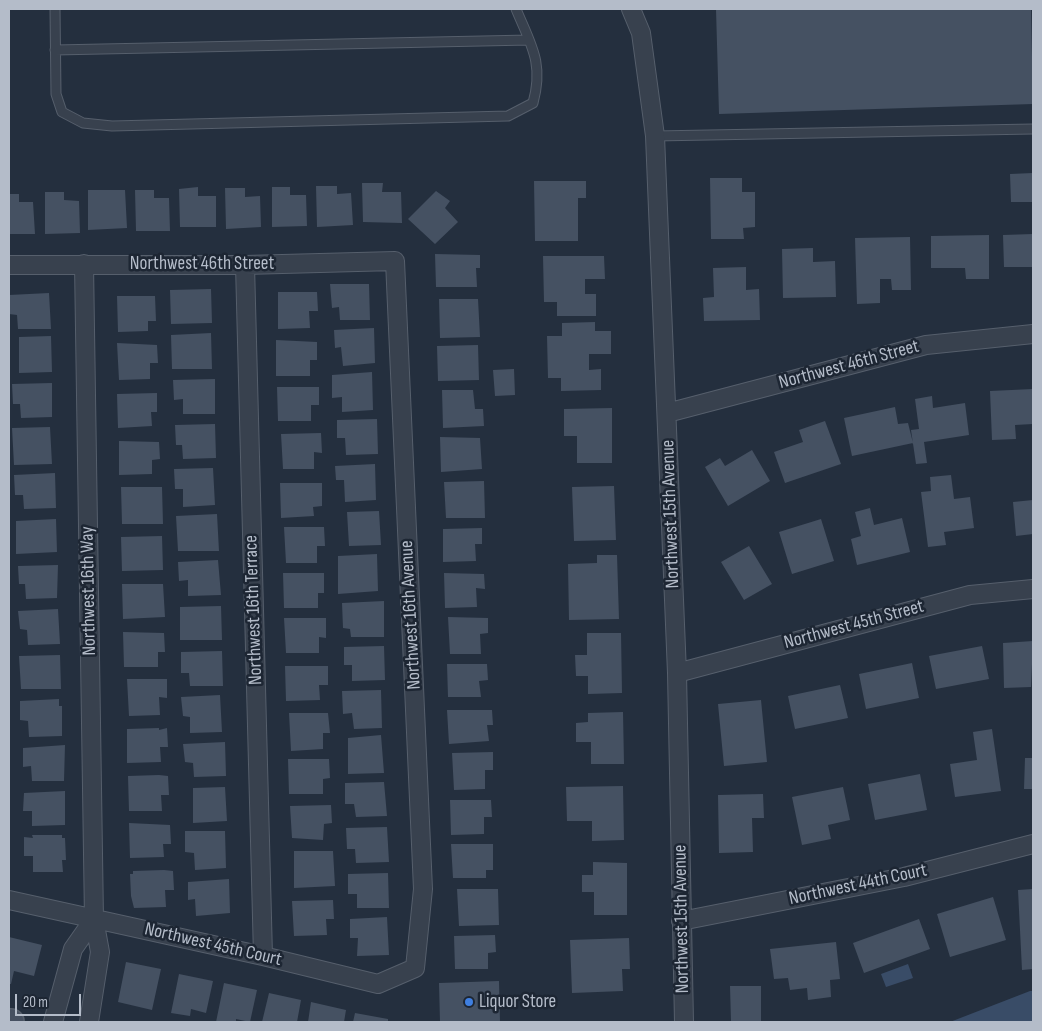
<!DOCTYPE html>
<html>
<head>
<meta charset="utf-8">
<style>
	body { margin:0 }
	#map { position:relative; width:1042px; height:1031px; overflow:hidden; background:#242f3e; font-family:"Sofia Sans Condensed",sans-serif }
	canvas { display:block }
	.frame { position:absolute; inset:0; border:10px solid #b4bcc9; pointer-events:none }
	.scale { position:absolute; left:15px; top:994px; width:66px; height:22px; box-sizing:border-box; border:2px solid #b4bcc9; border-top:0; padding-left:6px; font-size:15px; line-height:18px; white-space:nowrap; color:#b4bcc9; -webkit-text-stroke:4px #1d2633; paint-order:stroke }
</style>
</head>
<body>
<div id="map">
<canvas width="1042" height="1031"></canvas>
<div class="frame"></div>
<div class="scale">20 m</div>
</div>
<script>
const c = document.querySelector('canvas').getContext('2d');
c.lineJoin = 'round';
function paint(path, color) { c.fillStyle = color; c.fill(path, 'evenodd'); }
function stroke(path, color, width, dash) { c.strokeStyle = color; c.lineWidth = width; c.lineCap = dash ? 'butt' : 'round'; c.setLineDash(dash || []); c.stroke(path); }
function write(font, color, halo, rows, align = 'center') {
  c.font = font + ' "Sofia Sans Condensed",sans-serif'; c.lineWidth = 5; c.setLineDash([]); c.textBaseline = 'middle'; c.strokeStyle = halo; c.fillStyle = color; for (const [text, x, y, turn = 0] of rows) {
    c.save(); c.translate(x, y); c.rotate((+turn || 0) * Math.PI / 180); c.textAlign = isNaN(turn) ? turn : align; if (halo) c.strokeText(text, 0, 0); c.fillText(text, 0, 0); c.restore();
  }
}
const water = new Path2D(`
	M908,964L913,978L886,987L881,974Z
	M1030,991H1033V1022H950Z`);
const building = new Path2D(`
	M716,9H1031L1033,104L719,114Z
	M1033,173V202H1011L1010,174Z
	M710,178H742V192H755V227L743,228L744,239H711Z
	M534,181H586V198H578V241H535Z
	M362,183H383L382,192H401L402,223L363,222Z
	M316,186H337V194L351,193L353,225L317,227Z
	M198,187V196H216V227H180L179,189Z
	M272,187H290V195H306L307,226L272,227Z
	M225,188H245V197L260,196L261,227L226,229Z
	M88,190H125L127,228L88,230Z
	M135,190H154V198H169L170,231H136Z
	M436,191L450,201L445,208L458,222L435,244L408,219Z
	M45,192H64V200L79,201L80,233L45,234Z
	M9,194H19V202H33L35,234H9Z
	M1033,234V267H1004L1003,235Z
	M989,235V279H966L965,268H931V236Z
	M910,237L911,290H892L891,279H880V303L857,304L855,238Z
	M813,248V262L835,261L836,297L783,298L782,249Z
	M435,254L480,255V268H476L477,287H436Z
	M543,256H604L605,279H585V294H596V316H557V302H544Z
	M746,267V290L759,289L760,320L704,321L703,298L714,297L713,268Z
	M330,284H369L370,320H340L339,307L332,308Z
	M211,289L212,323L171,324L170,290Z
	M278,292H317L318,311H309L310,328L278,329Z
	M49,293L51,329H18L17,315L9,314V295Z
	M117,296H155L156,321H148V331L118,332Z
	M439,299H478L480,337L440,338Z
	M595,322V331H611V354H589V370L601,369V390L561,391V378H548L547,336H562V323Z
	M374,328L375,363L343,366L341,347L335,348L334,330Z
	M211,333L212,369H172L171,335Z
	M51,336L52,372L19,373V337Z
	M276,340L317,342V360H310V376H276Z
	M117,343L157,345L158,363H150V379L119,380Z
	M478,345L479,380L438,381L437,346Z
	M514,369L515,395L495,396L493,370Z
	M372,372L373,410L342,412V397L332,398V375Z
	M215,379V414H183V399L174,400L173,380Z
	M52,383V417L21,418L20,404H13L12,384Z
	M277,387H319V405H311V421H278Z
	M1033,389V424L1015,425L1016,439L992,440L990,391Z
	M442,390H473L475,409H483L484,426L443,428Z
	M157,393V412H151L152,426L118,428L117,394Z
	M932,396L933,408L965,403L969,435L924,442L927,463L916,464L911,430L919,429L915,399Z
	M895,407L898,424L908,423L913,443L852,456L844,418Z
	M612,408V463H577V436H564V409Z
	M377,419L378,454L346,455L345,438H337V420Z
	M825,421L841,464L785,483L774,452L803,442L799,430Z
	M215,424L216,458L183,459L182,445H176L175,425Z
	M50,427L52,464L14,465L12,428Z
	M321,433L322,453L314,452V469H283L281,434Z
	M440,437L480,438L482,469L441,472Z
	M119,441L159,442L160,459L152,460V474L119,475Z
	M752,450L770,481L728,506L705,467L720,458L725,466Z
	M375,464L376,500L345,502L344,480H336L335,466Z
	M213,468L215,505L183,507V489H175L174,469Z
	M55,473L56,508L24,509L23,495H15L14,475Z
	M951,475L954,499L970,497L974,528L944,532L946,545L928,547L921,492L931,491L930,477Z
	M484,481L485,518H446L444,482Z
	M280,483H322V506L313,507L314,516L281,518Z
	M614,486L616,540L574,541L572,487Z
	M121,487H162L163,524H122Z
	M1033,500V534L1016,536L1013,502Z
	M870,508L874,525L902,518L910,552L857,565L851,539L861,536L855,512Z
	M379,511L381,545L349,546L347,512Z
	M217,514L219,551H178L176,516Z
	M56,519L57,552L16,554V521Z
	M821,519L834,561L792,574L779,532Z
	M284,527H324L325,546H317V563H286Z
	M482,528V544H475L476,561L443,562V529Z
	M162,536L163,570L122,571L121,537Z
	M749,546L772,584L744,600L721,562Z
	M377,554L378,591L338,594V556Z
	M597,555H617L619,619L569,620L568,564L597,563Z
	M218,560L221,595L188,596V580L179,581L178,562Z
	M58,565L57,598L26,599L25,584H19L18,566Z
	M283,573H324V593H318V608H284Z
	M444,573L484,574L485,589L476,588L477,607L445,608Z
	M122,584H163L165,617L123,619Z
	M384,601V637H351L350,629L343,628L342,603Z
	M221,606L222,640H180V607Z
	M58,609L60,644L28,645L27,630L20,629L18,611Z
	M448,617L488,618V633L480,634L481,654H450Z
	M284,618H326V638L319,637V653H286Z
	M123,632L164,633L165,652H158V667H124Z
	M587,633H621L622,693L588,694V676H576L575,655H587Z
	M1033,641L1031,687L1004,688L1003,643Z
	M384,646L385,680L352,681V665H344V647Z
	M982,646L989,679L936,689L929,656Z
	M222,651L223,686H190L189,673H181V652Z
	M60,655L61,689H21L19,656Z
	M912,663L919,698L866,709L859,674Z
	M447,664H487L488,680L479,681L481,697H448Z
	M285,666H328V685H319L320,700L286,701Z
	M127,679H167V698L159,697L160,715L129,716Z
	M840,685L848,718L795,729L788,696Z
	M381,690L382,728L354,729L352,713L343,714L342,691Z
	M220,695L222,732L190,733V717L183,716L181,697Z
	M59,699V706H62V736L29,737L28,721L20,720V701Z
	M761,700L767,762L724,766L718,704Z
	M447,710H492L493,725H487L489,741L449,744Z
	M623,712L624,764H591V742H576V723L588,722V713Z
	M289,713H328L330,733H323V749L291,751Z
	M159,728V730L167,728L168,747H160L161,762L127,763V729Z
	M992,729L1001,791L955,797L950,764L977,760L973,732Z
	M381,735L384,773L348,774V738Z
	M225,742L226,776L194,777L193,763L185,762L183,744Z
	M65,745L64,781H32L31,766L23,767V748Z
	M493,752V770H485V789L454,790L452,753Z
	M1025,758H1033V789H1024Z
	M288,759H329L330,778L323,779V794H289Z
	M920,774L927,810L875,820L868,784Z
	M159,775L168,776L169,795H161L162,811H129L128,776Z
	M384,782L387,816L356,817L354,804H345V783Z
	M623,786L624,840L592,841V821H567L566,787Z
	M225,787L227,821L193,823V788Z
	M843,787L850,820L828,825L831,839L802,845L792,797Z
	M65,791V825L32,826V811H23L24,793Z
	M763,794L764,818H752L753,852L719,853L718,795Z
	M450,800H491L492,817H484V834L451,835Z
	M331,805L332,823L324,824L323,840L292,838L290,806Z
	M129,823L170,825L171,844H163L164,857L130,858Z
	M387,827L389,862L356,863L355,849H347L346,828Z
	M185,831H225L226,868L195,870L194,853L185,852Z
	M32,835H62V838H65L66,860H62L63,872H33V856H24V837L33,838Z
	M451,844H493V870H486V878H453Z
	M294,851H333L335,886L294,888Z
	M593,862L627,863V915H594V892H582V875H593Z
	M164,870L173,871L174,890H165L166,907L134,908L131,896L130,874H133V871Z
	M388,873L389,908H357V894H348V874Z
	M229,879L230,913L196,916L195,899L188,900V882Z
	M457,889H498L499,925L459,926Z
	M1033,889V969L1022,970L1018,890Z
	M993,897L1006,940L950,957L937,914Z
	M333,900L334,919H326L327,935L294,936L292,901Z
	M387,917L389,955L357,956L358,938H350V919Z
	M919,919L930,949L864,973L853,943Z
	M495,935L496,952L488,953V969H455L454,936Z
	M9,937L42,945L34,976L14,971L11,984H9Z
	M629,938L630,969H622L623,991L572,993L570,940Z
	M836,942L840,979L830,980L831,997L808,1000L807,988L790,990L788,978L774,979L770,949Z
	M126,962L161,969L152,1010L118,1002Z
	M179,974L213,981L206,1013L191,1009L190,1016L171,1013Z
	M499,981L500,1022H440L439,983Z
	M224,983L257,990L250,1022L236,1019V1022H216Z
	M730,986H761V1022H731Z
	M269,993L301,1000L297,1022H262Z
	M311,1002L346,1010L344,1022H308Z
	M355,1013L388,1019V1022H353Z`);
const lane = new Path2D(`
	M55,9L56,94L62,112L83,123L112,126L508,116L533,103C544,63 531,45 516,9
	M55,50L529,40
	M655,136L1033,129`);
const street = new Path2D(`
	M631,9L641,33L655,136L677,673L684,1022
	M84,264L94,919L100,952L89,1022
	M9,265H245L395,261L423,889L415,968L378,984L263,956L9,900
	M245,265L263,956
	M667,413L926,345L1033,334
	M677,673L970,595L1033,589
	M681,921L904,877L1033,844
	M53,1022L73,949L94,919`);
const secondary = new Path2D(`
	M9,1022H11`);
const markers = [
	[469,1002,5,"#3f7fe0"]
];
const streetNames = [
	["Northwest 46th Street",202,264],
	["Northwest 46th Street",849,365,-15],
	["Northwest 15th Avenue",671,514,-92],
	["Northwest 16th Way",89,591,-91],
	["Northwest 16th Terrace",254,610,-92],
	["Northwest 16th Avenue",411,615,-93],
	["Northwest 45th Street",854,625,-15],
	["Northwest 44th Court",858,885,-12],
	["Northwest 15th Avenue",682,919,-91],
	["Northwest 45th Court",213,945,13]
];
const poiNames = [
	["Liquor Store",479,1002]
];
paint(water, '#394c67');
paint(building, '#455162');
stroke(lane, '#565f6c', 11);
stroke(street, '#565f6c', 20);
stroke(secondary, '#565f6c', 28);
stroke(lane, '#38414e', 9);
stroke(street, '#38414e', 18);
stroke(secondary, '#465061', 25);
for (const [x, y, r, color] of markers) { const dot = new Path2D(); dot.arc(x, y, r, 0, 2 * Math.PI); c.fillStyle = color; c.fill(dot); stroke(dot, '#1d2633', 2); }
write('19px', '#b4bcc9', '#1d2633', streetNames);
write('19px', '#b4bcc9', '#1d2633', poiNames, 'left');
</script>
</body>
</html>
